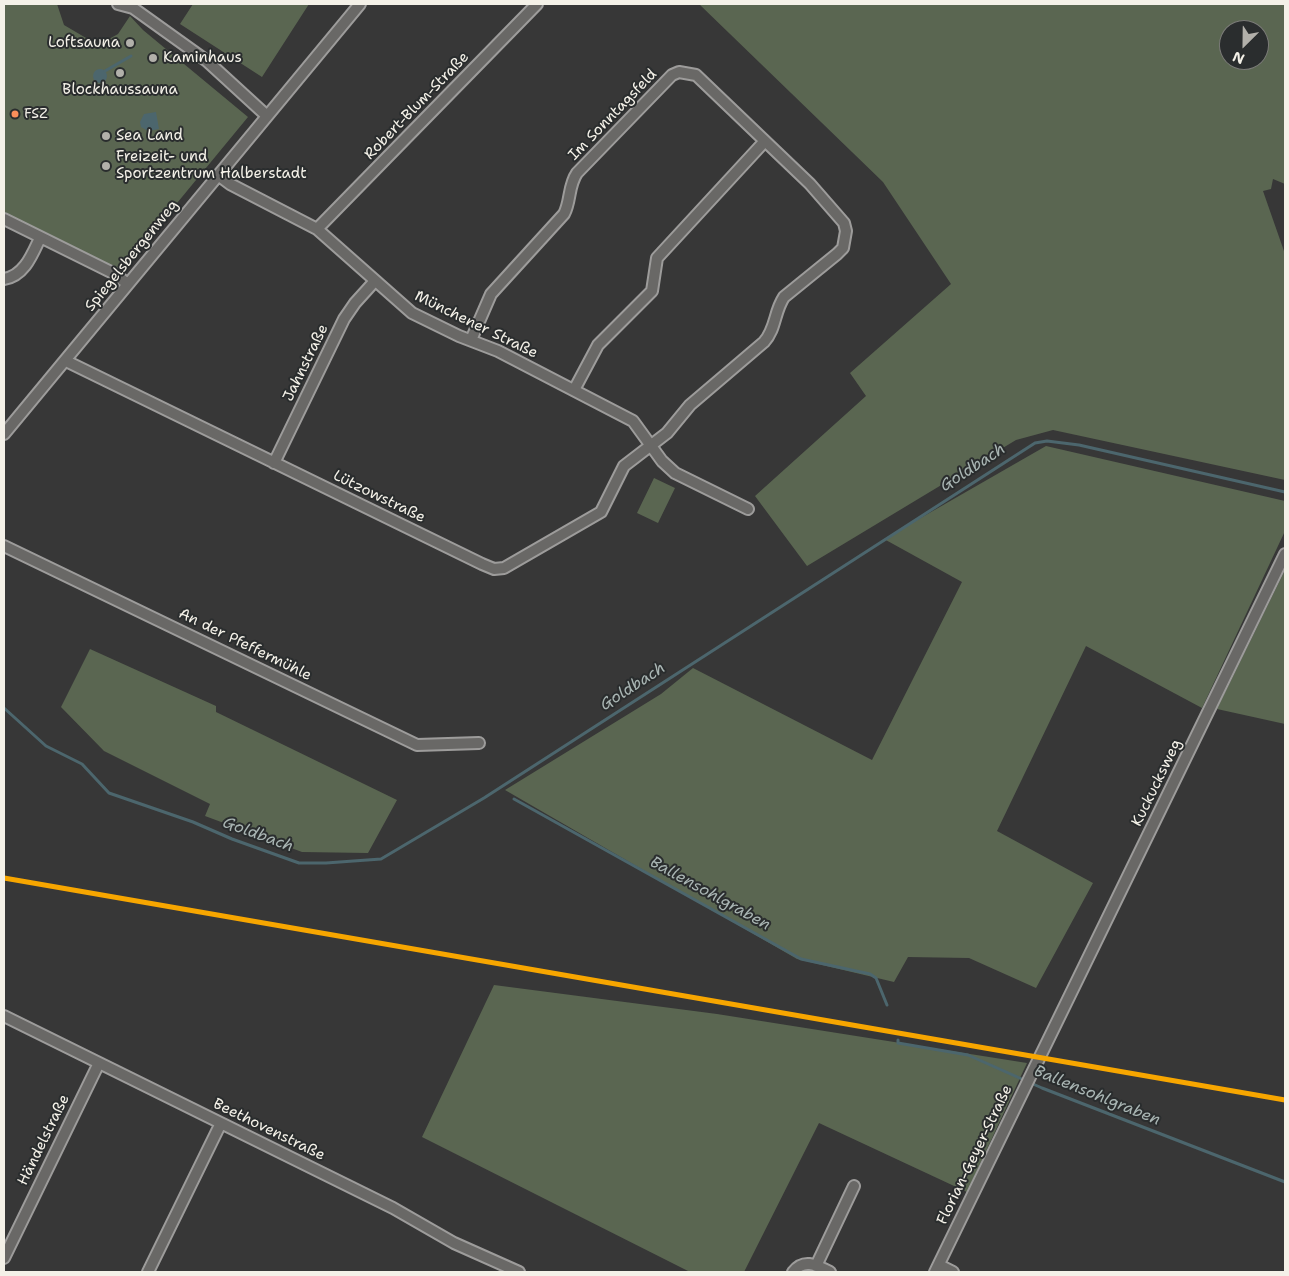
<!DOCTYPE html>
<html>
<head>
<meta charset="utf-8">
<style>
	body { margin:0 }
	#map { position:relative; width:1289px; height:1276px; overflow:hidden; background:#373737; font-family:"Shantell Sans",sans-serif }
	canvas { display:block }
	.frame { position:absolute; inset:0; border:5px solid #f4f1e8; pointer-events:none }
	.north { position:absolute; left:1219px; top:20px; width:50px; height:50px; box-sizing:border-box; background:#2a2d2e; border:1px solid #7b7b78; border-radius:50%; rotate:203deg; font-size:14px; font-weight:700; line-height:20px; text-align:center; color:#f4f1e8 }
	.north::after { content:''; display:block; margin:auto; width:18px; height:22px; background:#b2b0aa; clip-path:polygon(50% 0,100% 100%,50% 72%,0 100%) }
</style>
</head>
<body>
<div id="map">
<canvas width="1289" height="1276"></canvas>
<div class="frame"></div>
<div class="north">N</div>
</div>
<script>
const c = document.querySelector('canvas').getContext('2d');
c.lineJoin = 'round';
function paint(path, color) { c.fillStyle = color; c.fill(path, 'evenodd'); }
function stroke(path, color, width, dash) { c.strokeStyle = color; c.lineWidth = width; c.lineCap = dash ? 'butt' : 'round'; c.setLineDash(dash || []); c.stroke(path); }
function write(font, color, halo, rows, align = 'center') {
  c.font = font + ' "Shantell Sans",sans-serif'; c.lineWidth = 4; c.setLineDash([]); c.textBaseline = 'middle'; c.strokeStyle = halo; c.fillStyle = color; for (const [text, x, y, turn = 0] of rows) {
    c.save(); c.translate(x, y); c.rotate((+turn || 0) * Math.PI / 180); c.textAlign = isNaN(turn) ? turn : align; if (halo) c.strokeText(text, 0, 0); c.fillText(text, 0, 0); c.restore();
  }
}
const green = new Path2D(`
	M4,4H57L64,25L98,45L118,34L130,16L143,30L248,117L121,271L4,214Z
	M193,4H309L262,77L180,24Z
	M699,4H1285V184L1273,179L1271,189L1263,191L1285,254V480L1053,430L1016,440L807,566L755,496L866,396L850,373L951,284L883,182ZM1229,30H1259V60H1229Z
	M1046,446L1285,501V531L1202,708L1086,646L997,831L1093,883L1036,988L969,958L908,957L894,982L797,959L505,790L661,694L693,668L872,760L962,582L884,539Z
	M654,478L675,488L658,523L637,513Z
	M1285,570V724L1217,709Z
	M90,649L216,706V712L397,800L368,853L302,852L205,816L210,804L104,751L61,707Z
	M494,985L717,1014L1027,1063L967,1192L819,1123L744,1272H690L422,1137Z`);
const water = new Path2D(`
	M93 76a7 7 0 1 1 14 0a7 7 0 1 1-14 0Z
	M156,112L159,129L148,131L141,127L140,122L144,114Z`);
const stream = new Path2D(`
	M105,71L131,56
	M4,708L46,746L82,764L109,793L193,822L232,839L299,863H326L381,859L484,798L1035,443L1047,441L1079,445L1285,492
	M514,799L801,959L870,974L876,978L887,1005
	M898,1040V1043L968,1055L1042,1088L1285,1182`);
const street = new Path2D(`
	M118,4L133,8L207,61L267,116
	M218,175L230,184L317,229L412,313L459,336L498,351L633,421L662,461L675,473L748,509
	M4,219L113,273L128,284
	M317,229L537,4
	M4,279C24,276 32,255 40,238
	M471,340L491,294L564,214C571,201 568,186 577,173L672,75L679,72L696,75L765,141L657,258L652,291L598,345L574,390
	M66,361L482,564L494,569L504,568L601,512L624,466L667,433L690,405L764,342C776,329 774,312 784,297L837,254L843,248L846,231L844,223L810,184L765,141
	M4,434L360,4
	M274,463L344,319L355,303L374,282
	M4,546L417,745L479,743
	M4,1016L393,1208L454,1243L519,1272
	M4,1258L99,1063
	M939,1265L953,1272
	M816,1266L854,1186
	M148,1272L221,1123
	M793,1272C804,1258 816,1265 830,1272
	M935,1272L1285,554`);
const rail1 = new Path2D(`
	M4,878L1285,1100`);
const markers = [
	[130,43,5,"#b2b0aa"],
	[153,58,5,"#b2b0aa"],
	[120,73,5,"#b2b0aa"],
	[15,114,4.5,"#fa8e5a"],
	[106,136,5,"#b2b0aa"],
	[106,166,5,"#b2b0aa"]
];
const busNames = [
	["FSZ",24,114]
];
const poiNames = [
	["Loftsauna",120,43,"right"],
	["Kaminhaus",163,58],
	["Blockhaussauna",120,90,"center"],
	["Sea Land",116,136],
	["Freizeit- und",116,157],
	["Sportzentrum Halberstadt",116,174]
];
const streetNames = [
	["Robert-Blum-Straße",417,106,-46],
	["Im Sonntagsfeld",613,115,-46],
	["Spiegelsbergenweg",132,256,-51],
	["Münchener Straße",476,325,26],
	["Jahnstraße",306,363,-64],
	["Lützowstraße",379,497,26],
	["An der Pfeffermühle",245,645,26],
	["Kuckucksweg",1157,783,-64],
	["Beethovenstraße",269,1130,26],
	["Händelstraße",44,1140,-64],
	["Florian-Geyer-Straße",975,1155,-64]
];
const waterNames = [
	["Goldbach",973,468,-33],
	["Goldbach",633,687,-33],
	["Goldbach",258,835,20],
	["Ballensohlgraben",710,894,29],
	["Ballensohlgraben",1097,1096,22]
];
paint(green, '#5a6651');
paint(water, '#4c666d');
stroke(stream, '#4c666d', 3);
stroke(street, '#9d9c9b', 14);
stroke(street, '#696866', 10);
stroke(rail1, '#f7a600', 5);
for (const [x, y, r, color] of markers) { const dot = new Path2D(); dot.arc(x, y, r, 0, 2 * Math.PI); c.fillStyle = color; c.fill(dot); stroke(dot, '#2a2d2e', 2); }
write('14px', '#f4f1e8', '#2a2d2e', busNames, 'left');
write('15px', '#f4f1e8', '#2a2d2e', poiNames, 'left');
write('15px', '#f4f1e8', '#2a2d2e', streetNames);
write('italic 16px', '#a9b5b3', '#2a2d2e', waterNames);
</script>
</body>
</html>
